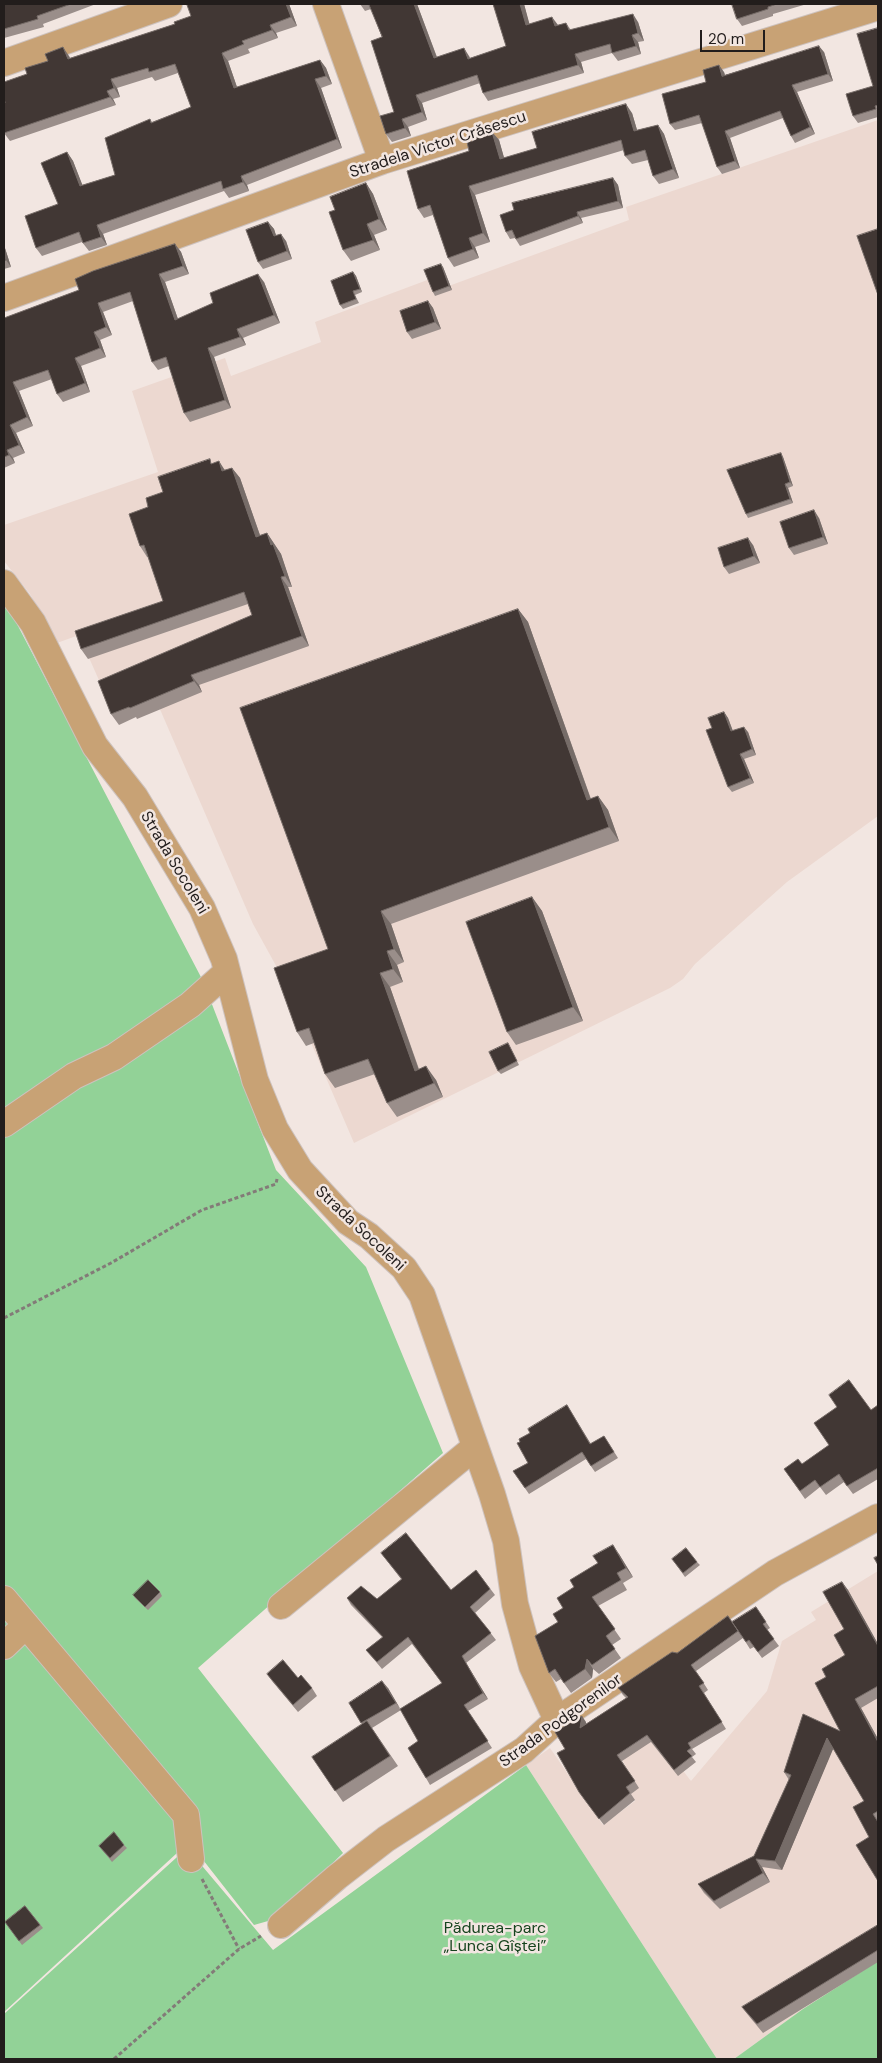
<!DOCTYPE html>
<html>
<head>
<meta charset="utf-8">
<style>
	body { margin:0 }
	#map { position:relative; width:882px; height:2063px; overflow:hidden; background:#f2e6e1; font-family:"DM Sans",sans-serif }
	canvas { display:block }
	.frame { position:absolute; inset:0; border:5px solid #221d1c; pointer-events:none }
	.scale { position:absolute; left:700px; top:30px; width:65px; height:22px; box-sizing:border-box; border:2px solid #221d1c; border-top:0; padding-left:6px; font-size:15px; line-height:18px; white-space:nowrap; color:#221d1c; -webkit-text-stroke:4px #f2e6e1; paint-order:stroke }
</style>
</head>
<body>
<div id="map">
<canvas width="882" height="2063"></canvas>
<div class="frame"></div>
<div class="scale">20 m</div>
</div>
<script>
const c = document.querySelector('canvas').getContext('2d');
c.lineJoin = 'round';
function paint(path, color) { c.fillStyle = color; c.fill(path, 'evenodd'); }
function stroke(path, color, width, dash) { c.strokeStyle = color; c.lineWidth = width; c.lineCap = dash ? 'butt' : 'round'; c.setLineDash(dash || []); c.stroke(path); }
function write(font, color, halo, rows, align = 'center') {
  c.font = font + ' "DM Sans",sans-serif'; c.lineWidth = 5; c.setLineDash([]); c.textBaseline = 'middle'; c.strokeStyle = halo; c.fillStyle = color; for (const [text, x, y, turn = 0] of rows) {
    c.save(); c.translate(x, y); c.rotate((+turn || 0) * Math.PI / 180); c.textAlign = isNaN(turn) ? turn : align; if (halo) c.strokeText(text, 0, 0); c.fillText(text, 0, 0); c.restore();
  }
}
const built = new Path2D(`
	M878,120V816L787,882L695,964L683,979L670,988L354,1143L285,982L253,924L159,707L117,721L79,635L57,643L30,594L4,561V525L158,472L132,391L225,358L231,376L321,342L315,322L430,279L435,291L629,220L626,207Z
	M878,1571V1961L803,2009L734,2059H717L526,1765L550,1748L603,1825L635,1801L631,1794L637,1787L619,1754L654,1733L691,1781L767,1691L782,1641L816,1620L811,1612Z`);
const green = new Path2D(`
	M5,601L203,981L276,1170L366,1267L443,1453L198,1668L343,1853L275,1919L254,1925L189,1842L4,2012Z
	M526,1765L717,2059H4V2014L187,1848L273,1950Z
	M878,1961V2059H734L803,2009Z`);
const path = new Path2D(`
	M4,1318L111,1263L202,1210L276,1184L277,1179
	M202,1879L239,1949
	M114,2059L239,1949L261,1936`);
const minor = new Path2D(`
	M326,4L382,161
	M4,63L169,4
	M4,298L382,161L878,7
	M4,583L33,623L95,746L135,797L202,908L224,959L255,1080L275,1129L300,1170L348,1222L369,1236L404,1268L422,1295L492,1494L506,1541L515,1604L532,1666L557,1720
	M4,1124L74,1076L114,1057L190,1005L227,972
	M4,1599L186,1815L191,1859
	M281,1606L475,1447
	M4,1646L26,1625
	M281,1925L337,1877L386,1839L524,1750L557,1720L775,1573L878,1517`);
const wall = new Path2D(`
	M7,4H96L43,24L44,27L4,38V5Z
	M190,4H289L297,26L276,33L278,38L248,49L250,53L228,61L237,87L320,60L326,68L332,84L321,88L342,148L247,185L249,191L229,198L224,191L103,234L107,245L89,251L82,242L42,256L36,248L58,204L67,152L73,161L82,185L115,175L150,119L152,122L191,107L178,73L155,81L152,77L117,88L120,97L113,99L116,105L10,141L4,133L5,103L69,56L70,58L175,24L191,16Z
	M360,4H417L437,57L469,56L470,58L506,46L493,4H524L529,24L558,25L566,23L571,30L638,22L644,41L638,42L641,54L618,61L612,53L581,62L584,73L488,101L483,93L480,83L422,103L427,120L408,127L411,136L392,142L386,134L394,112L382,37L371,9L365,11Z
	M732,4H807L773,14V16L742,26L737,19Z
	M878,28V117L858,123L853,116L873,86Z
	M824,52L833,81L797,92L815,134L795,143L791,136L783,118L730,138L740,168L722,174L717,167L702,123L675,130L670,124L706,82L724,72L725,75Z
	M632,113L637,130L658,125L664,134L679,178L659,184L653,176L648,160L632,164L625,156L624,150L475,195L490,242L475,247L479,258L454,267L448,258L433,215L424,218L418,209L469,151L473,141L492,132L499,140L504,158L537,148Z
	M613,178L618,185L623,208L581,218L583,223L520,246L515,238L510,239L506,232Z
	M366,183L373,194L387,230L374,235L380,250L351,261L343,250L335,210Z
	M268,222L274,229L276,236L286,241L292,259L263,269L258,262Z
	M175,244L181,252L189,274L165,282L178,319L264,282L280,323L243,338L246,345L214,357L231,408L190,422L184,413L169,366L158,370L152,362L133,301L103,312L112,335L100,340L106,357L81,366L90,392L63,402L57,394L52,379L19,391L33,426L16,433L25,453L13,458L15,463L4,468V318L79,290Z
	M4,245L11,267L4,269Z
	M443,267L452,290L435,296L433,292Z
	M353,272L356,276L362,292L355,295L359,303L343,309L340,305Z
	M428,301L433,308L441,329L412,339L407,332Z
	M783,457L793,486L788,488L793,503L748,518L746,514Z
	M213,463L225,470L232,468L240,478L260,535L267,533L281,554L292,587H288L309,646L199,685L202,692L137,719L136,717L119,725L111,714L252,615L248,604L88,659L81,649L163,601L148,557H147L140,546L148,507L163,492Z
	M819,518L828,544L794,555L789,548Z
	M753,545L760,563L729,574L724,567Z
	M518,609L528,622L591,799L598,796L608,810L619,841L391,924L404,962L397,965L403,982L390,987L419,1069L436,1080L443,1097L397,1117L387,1103L375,1074L335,1088L325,1074L314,1043L306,1046L297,1032L328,949Z
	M724,712L728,718L733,731L748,732L756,755L744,759L754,783L732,792L728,787L712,728Z
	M532,897L542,911L583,1021L516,1045L507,1032Z
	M510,1047L519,1065L501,1074L498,1071Z
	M567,1405L591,1444L604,1436L618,1458L595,1472L586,1459L529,1494L513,1471L528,1463L520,1442L530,1433Z
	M878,1405V1479L853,1494L844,1482L826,1495L820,1487L805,1499L784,1469L802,1464L829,1445L871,1410Z
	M381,1553L451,1590L476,1570L495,1595L475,1613L496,1640L466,1663L488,1699L468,1711L492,1748L430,1785L426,1778L418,1741L401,1710L372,1728L398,1766L343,1802L312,1757L362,1724L349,1703L388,1688L400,1709L442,1683L412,1644L382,1669L366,1650L382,1637L351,1605L347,1598L377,1599L401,1579Z
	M619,1554L633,1577L623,1583L627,1590L598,1606L621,1639L612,1645L621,1658L599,1674L593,1669L592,1678L571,1693L561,1679L556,1682L549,1673L558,1622L563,1608L574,1587Z
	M672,1559L697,1562L700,1565L685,1577Z
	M842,1582L848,1590L878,1644V1698L861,1708L878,1739V1881L869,1837L864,1801L833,1748L782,1870L762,1867L770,1882L720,1909L704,1893L698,1884L754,1856L789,1780L784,1772L840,1731L826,1677L845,1655Z
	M160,1592L162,1596L148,1610L135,1598L133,1595Z
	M756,1607L770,1628L767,1630L779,1646L762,1658L754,1647L750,1649L743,1638L696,1671L708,1690L704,1693L726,1729L692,1749L696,1754L692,1757L696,1762L678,1776L651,1742L622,1761L639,1788L631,1794L635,1800L604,1825L584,1799L565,1749L586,1722V1724L626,1698L623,1695L618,1688L677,1653L738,1631Z
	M267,1674L298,1678L312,1688L317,1696L298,1712L272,1681Z
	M124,1845L127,1848L112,1862L99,1846Z
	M25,1906L43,1928L22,1945L5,1922Z
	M878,1925V1962L763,2033L748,2015L742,2007Z`);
const shadedWall = new Path2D(`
	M286,4H289L297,26L291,17Z
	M414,4H417L440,66L434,58Z
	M520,4H524L532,33L526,25Z
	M633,14L638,22L644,41L638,33Z
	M552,17L558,25L555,26Z
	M270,25L276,33L278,38L272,30Z
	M632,35L638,42L641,54L636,46Z
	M819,46L824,52L833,81L828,74Z
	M63,47L69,56L74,68L68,59Z
	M464,48L469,56L473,67L468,59Z
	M222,53L228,61L240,96L234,88Z
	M575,54L581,62L584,73L578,65Z
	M320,60L326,68L332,84L326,76Z
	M719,65L724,72L727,83L722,76Z
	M111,79L117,88L120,97L114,88Z
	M315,79L321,88L342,148L337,139Z
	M792,85L797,92L815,134L810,127Z
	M107,91L113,99L116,105L110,97Z
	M416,95L422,103L427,120L422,112Z
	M626,104L632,113L640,140L634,131Z
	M402,119L408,127L411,136L405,128Z
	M658,125L664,134L679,178L673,169Z
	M725,131L730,138L740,168L735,161Z
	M492,132L499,140L507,168L500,159Z
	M67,152L73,161L86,194L80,186Z
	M241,176L247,185L249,191L243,182Z
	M613,178L618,185L623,208L618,201Z
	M366,183L373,194L387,230L379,219Z
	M469,186L475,195L490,242L483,233Z
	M577,212L581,218L583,223L578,216Z
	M268,222L274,229L279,244L274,236Z
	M367,224L374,235L380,250L373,240Z
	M97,225L103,234L107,245L101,237Z
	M281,234L286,241L292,259L287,251Z
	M469,238L475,247L479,258L473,249Z
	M175,244L181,252L189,274L183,266Z
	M4,245L11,267L6,260L4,252Z
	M441,264L443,267L452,290L449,286Z
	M353,272L356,276L362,292L360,289Z
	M159,274L165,282L181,328L175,320Z
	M258,274L264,282L280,323L274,315Z
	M428,301L433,308L441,329L435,322Z
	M98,303L103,312L112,335L106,327Z
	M237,329L243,338L246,345L240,337Z
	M94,332L100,340L106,357L100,348Z
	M208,348L214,357L231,408L225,400Z
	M75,358L81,366L90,392L85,383Z
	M13,382L19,391L33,426L27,417Z
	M10,425L16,433L25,453L19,445Z
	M7,450L13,458L15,463L9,455Z
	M781,453L783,457L793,486L790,482Z
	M219,461L226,472L222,471Z
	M232,468L240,478L264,547L256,537Z
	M785,484L788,488L793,503L790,499Z
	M814,510L819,518L828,544L823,537Z
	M267,533L281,554L292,587L285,576L271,545Z
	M748,538L753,545L760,563L754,556Z
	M281,577L288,587L309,646L302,636Z
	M518,609L528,622L596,814L587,800Z
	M191,675L199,685L202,692L194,681Z
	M724,712L728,718L735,737L731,731Z
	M744,727L748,732L756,755L752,749Z
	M740,754L744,759L754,783L750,778Z
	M598,796L608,810L619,841L609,827Z
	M532,897L542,911L583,1021L573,1007Z
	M381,911L391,924L404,962L394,949Z
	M387,951L397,965L403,982L393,969Z
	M380,973L390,987L424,1085L415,1071Z
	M426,1066L436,1080L443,1097L434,1083Z
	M613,1545L619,1554L633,1577L626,1568Z
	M842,1582L848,1590L878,1644V1646Z
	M462,1656L466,1663L488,1699L483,1693Z
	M587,1659L593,1669L592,1678L585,1669Z
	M382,1681L388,1688L401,1710L396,1703Z
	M855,1699L861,1708L878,1739V1742Z
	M582,1716L586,1722L585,1734L580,1728Z
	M827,1738L834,1747L782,1870L775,1861Z
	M756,1859L762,1867L770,1882L763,1873Z`);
const building = new Path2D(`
	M7,4H71L37,16L38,19L4,29V5Z
	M190,4H286L291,17L270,25L272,30L242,41L244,44L222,53L234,88L320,60L326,76L315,79L337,139L241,176L243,182L223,189L221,181L97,225L101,237L83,243L79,232L36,248L25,216L58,204L41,163L67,152L80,186L115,175L105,138L150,119L151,123L191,107L175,64L149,72L148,68L111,79L114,88L107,91L110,97L4,133V104L5,103L4,98V82L27,74L25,68L48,61L45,54L63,47L68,59L175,24L174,22L191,16L187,5Z
	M369,4H414L434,58L464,48L468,59L506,46L493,4H520L526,25L552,17L555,26L566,23L569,30L633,14L638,33L632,35L636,46L612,53L610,44L575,54L578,65L483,93L477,75L416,95L422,112L402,119L405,128L386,134L380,116L394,112L371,41L382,37Z
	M732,4H777L768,7V9L737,19Z
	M878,28V105L875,106L876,109L853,116L846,94L873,86L857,34Z
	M819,46L828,74L792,85L810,127L791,136L780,111L725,131L735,161L717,167L699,115L670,124L662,94L706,82L703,70L719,65L722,76Z
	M626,104L634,131L658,125L673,169L653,176L645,150L625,156L621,140L469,186L483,233L469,238L473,249L448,258L430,205L418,209L407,171L469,151L467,142L473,141L472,138L492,132L500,159L537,148L532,132Z
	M613,178L618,201L577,212L578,216L516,239L512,230L506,232L500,215L514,210L512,203Z
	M366,183L379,219L367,224L373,240L343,250L329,212L335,210L330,197Z
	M268,222L274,236L281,234L287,251L258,262L246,230Z
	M878,229V295L857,236Z
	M175,244L183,266L159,274L175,320L213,303L210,293L258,274L274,315L237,329L240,337L208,348L225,400L184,413L166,357L152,362L130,292L98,303L106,327L94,332L100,348L75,358L85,383L57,394L48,370L13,382L27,417L10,425L19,445L7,450L9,455L4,457V318L79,290L75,279L93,271Z
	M4,252L6,260L4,261Z
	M441,264L449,286L433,292L424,270Z
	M353,272L360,289L353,291L356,299L340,305L331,281Z
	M428,301L435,322L407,332L400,311Z
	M781,453L790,482L785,484L790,499L746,514L727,470Z
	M210,459L211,464L219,461L222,471L232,468L256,537L267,533L271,545L273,544L285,576L281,577L302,636L191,675L194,681L130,708L129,707L111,714L98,681L252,615L244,592L81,649L75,631L163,601L144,545L140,546L129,514L148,507L146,498L163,492L158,477Z
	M814,510L823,537L789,548L780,522Z
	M748,538L754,556L724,567L718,548Z
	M518,609L587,800L598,796L609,827L381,911L394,949L387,951L393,969L380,973L415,1071L426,1066L434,1083L387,1103L368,1059L325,1074L309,1028L297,1032L274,968L328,949L240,708Z
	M724,712L731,731L744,727L752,749L740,754L750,778L728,787L706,730L712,728L708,718Z
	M532,897L573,1007L507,1032L466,922Z
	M508,1043L517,1061L498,1071L489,1052Z
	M849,1380L871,1410L878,1405V1468L847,1486L839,1474L820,1487L815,1480L800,1491L784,1469L798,1459L802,1464L829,1445L814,1423L837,1407L829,1395Z
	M567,1405L590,1444L604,1436L614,1452L591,1466L582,1452L525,1488L513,1471L528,1463L517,1443L520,1442L519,1439L530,1433L528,1429Z
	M406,1533L451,1590L476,1570L490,1589L470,1607L491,1633L462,1656L483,1693L464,1705L488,1741L426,1778L408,1748L418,1741L400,1709L442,1683L408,1637L377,1662L366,1650L383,1637L347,1598L361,1586L377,1599L402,1579L381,1553Z
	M613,1545L626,1568L617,1573L621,1580L592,1597L615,1629L606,1636L615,1649L592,1665L587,1659L585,1669L564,1683L555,1669L549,1673L535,1636L558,1622L553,1614L563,1608L557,1598L574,1587L570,1580L598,1563L593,1556Z
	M686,1548L697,1562L683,1573L672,1559Z
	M878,1556V1565L874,1558Z
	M148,1580L160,1592L145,1607L133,1595Z
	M842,1582L878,1646V1686L855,1699L878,1742V1811L873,1814L878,1822V1881L856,1845L869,1837L853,1807L864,1801L827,1738L775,1861L756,1859L763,1873L714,1901L698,1884L754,1856L791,1775L784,1772L803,1714L840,1731L815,1683L826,1677L822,1669L845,1655L834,1635L844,1629L823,1592Z
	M756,1607L766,1622L763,1624L774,1639L758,1652L749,1640L746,1642L732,1622Z
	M728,1616L738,1631L691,1665L704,1683L699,1686L722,1722L688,1743L691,1748L687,1751L692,1756L674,1770L647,1735L617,1755L635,1781L626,1787L630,1793L599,1819L579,1792L557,1753L565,1749L555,1732L582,1716L580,1728L628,1697L618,1688L672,1652L677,1653Z
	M283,1660L298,1678L301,1675L312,1688L293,1705L267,1674Z
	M382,1681L396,1703L361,1723L349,1703Z
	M367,1721L390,1756L335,1791L312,1757Z
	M114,1832L124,1845L110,1858L99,1846Z
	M25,1906L40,1925L19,1941L5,1922Z
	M878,1925V1950L757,2024L742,2007Z`);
const streetNames = [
	["Stradela Victor Crăsescu",438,145,-18],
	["Strada Socoleni",174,863,59],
	["Strada Socoleni",360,1229,43],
	["Strada Podgorenilor",561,1721,-36]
];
const parkNames = [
	["Pădurea-parc",495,1929],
	["„Lunca Gîștei”",495,1947]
];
paint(built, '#ecd8d0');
paint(green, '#92d297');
stroke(minor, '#cdc2be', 28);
stroke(path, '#837b78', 3, [4, 2.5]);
stroke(minor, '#c8a275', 26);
paint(wall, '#9a8e8a');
paint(shadedWall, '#766c68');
paint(building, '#413734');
stroke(building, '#766c68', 1);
write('16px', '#221d1c', '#f2e6e1', streetNames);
write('16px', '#16441e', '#f2e6e1', parkNames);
</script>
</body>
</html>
